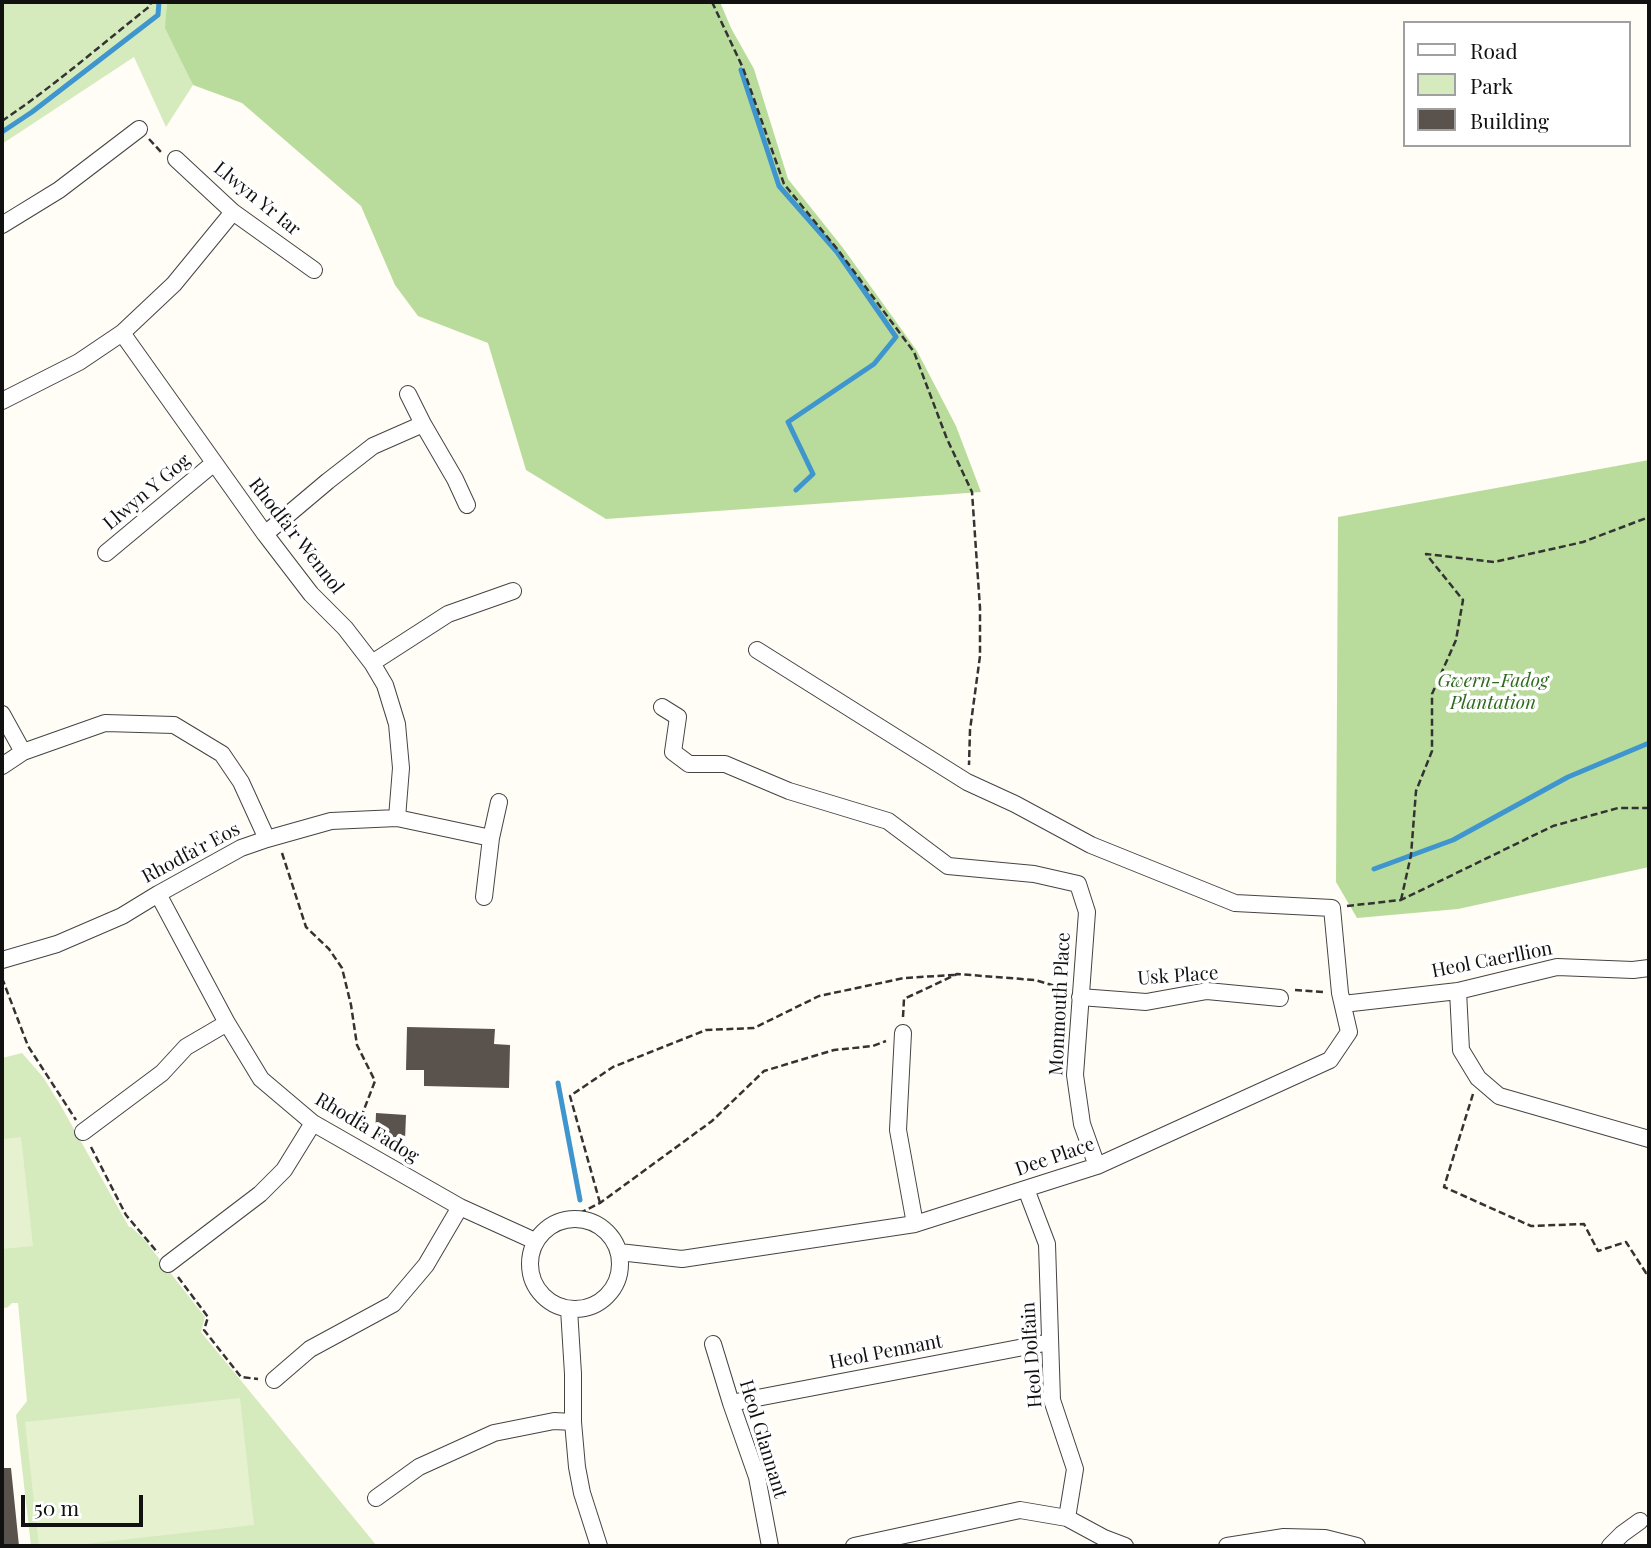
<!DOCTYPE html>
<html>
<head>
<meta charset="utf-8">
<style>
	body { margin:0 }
	#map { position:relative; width:1651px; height:1548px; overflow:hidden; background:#fffdf5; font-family:"Playfair Display",serif }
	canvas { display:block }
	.frame { position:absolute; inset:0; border:4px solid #111; pointer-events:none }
	.legend { position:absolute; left:1403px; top:21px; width:228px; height:126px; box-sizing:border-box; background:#fff; border:2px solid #a0a0a0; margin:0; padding:9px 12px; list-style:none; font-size:21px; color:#111 }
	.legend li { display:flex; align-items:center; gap:14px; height:35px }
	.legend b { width:35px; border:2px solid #a0a0a0 }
	.scale { position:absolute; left:21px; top:1495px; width:122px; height:32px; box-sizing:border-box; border:4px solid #111; border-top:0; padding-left:9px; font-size:21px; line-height:24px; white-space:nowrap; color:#111; -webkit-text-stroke:5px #fff; paint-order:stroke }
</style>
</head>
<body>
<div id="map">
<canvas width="1651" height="1548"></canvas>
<div class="frame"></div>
<ul class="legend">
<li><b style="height:9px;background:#fff"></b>Road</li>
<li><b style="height:19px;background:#d5ebbd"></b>Park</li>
<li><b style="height:19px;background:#5a524d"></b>Building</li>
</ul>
<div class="scale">50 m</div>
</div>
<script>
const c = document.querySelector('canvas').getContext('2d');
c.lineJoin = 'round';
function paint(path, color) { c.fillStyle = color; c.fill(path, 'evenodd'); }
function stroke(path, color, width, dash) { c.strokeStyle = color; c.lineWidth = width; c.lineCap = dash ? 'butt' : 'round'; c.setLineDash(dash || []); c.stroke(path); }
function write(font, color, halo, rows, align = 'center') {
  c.font = font + ' "Playfair Display",serif'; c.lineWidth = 7; c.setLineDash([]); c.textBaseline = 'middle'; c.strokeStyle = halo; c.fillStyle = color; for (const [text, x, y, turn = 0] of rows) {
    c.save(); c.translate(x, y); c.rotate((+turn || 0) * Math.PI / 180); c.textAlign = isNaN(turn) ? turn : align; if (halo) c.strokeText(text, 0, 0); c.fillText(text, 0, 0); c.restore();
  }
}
const green = new Path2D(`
	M2,2H167L166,28L193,85L166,127L134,57L2,144Z
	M22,1053L43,1077L61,1106L129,1227H131L143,1238L205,1317L201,1332L377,1546H31L16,1415L27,1401L18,1303H12L8,1307L2,1309V1058Z`);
const forest = new Path2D(`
	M167,2H720L731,28L754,69L788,179L843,248L917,351L956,426L981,492L606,519L526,470L488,343L418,316L395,285L361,206L242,103L193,85L165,28Z
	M1649,460V867L1458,909L1357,918L1336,882L1338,517Z`);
const pitch = new Path2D(`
	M21,1137L33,1246L2,1249V1139Z
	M240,1398L254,1525L67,1546H39L25,1422Z`);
const stream = new Path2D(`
	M741,70L779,186L837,252L896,337L874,364L788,422L813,474L796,490
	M2,132L32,112L158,15L159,2
	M1374,869L1453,840L1568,777L1649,743
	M558,1083L580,1200`);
const building = new Path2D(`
	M407,1027L495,1029L494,1044L510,1045L509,1088L424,1086V1070H406Z
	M376,1113L406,1115L405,1140L375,1139Z
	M2,1468H11L19,1546H2Z`);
const path = new Path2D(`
	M712,2L743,68L784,184L838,250L914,352L947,439L972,492L980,608V656L970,730L969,765
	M2,121C54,86 101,45 150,6L151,2
	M149,139L161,152
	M282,853L306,927L329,949L342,968L351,1005L357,1045L375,1081L360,1120L361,1131
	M1401,900L1411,855L1416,791L1432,751V694L1456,640L1463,600L1426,554L1494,562L1583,542L1649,517
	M1347,906L1401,900L1553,826L1618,808H1649
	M2,978L28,1046L76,1120
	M1295,990L1323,992
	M903,1017L904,999L957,974L1035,980L1065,989
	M1473,1094L1444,1187L1531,1226L1584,1224L1598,1251L1626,1242L1646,1273L1649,1271
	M91,1147L126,1215L158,1253
	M600,1203L570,1096L613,1067L706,1030L754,1028L819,996L904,978L954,975
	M570,1218L600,1203L712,1121L764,1071L834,1050L873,1046L886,1041
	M178,1277L208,1317L204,1330L241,1377L258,1379`);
const minor = new Path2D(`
	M176,159L233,212L314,270
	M2,225L59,190L139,129
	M122,333L265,534L311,594L345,628L372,663L385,685L397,724L401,768L397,818
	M408,394L423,424L455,479L467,505
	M2,401L79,362L122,333L174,284L233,212
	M265,534L328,481L373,446L423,424
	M106,553L214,463
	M372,663L448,614L513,591
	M662,707L678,717L673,752L689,764H725L789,791L888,821L948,866L1034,874L1078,884L1087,912L1075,1075L1082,1124L1097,1166
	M2,714L23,752
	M2,766L23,752L105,723L174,725L222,754L241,782L267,839
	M158,894L227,1023L261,1079L313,1123L460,1207L535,1241
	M484,897L491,838L499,802
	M2,960L57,944L122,916L158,894L241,848L267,839L331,821L397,818L491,838
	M1458,991L1461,1050L1478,1078L1499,1096L1649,1139
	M1080,997L1146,1002L1207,991L1280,998
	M1343,1004L1458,991L1557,967L1633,970L1649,968
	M903,1033L898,1130L915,1224
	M83,1132L162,1073L186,1047L227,1023
	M1026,1189L1047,1244L1052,1400L1075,1469L1067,1518
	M530 1264a45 45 0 1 1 90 0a45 45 0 1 1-90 0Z
	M619,1252L682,1259L915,1224L1097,1166L1330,1060L1349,1032L1340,993L1332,908L1235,903L1091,845L1015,804L967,782L757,650
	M168,1264L260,1194L284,1170L313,1123
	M569,1309L573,1374V1422L577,1467L582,1493L599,1546
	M713,1344L731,1403L757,1477L770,1546
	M274,1380L310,1349L393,1304L426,1265L460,1207
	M731,1403L1050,1342
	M376,1498L419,1467L494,1433L554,1421L573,1422
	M854,1546L1020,1510L1067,1518L1104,1538L1125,1546
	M1227,1546L1284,1537L1325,1538L1357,1546
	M1610,1546L1622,1534L1640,1521`);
const streetNames = [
	["Llwyn Yr Iar",257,199,39],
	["Llwyn Y Gog",147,492,-40],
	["Rhodfa'r Wennol",296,536,52],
	["Rhodfa'r Eos",191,853,-28],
	["Heol Caerllion",1492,960,-11],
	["Usk Place",1178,976,-4],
	["Monmouth Place",1060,1004,-87],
	["Rhodfa Fadog",367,1128,31],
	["Dee Place",1055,1157,-19],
	["Heol Pennant",886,1352,-11],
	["Heol Dolfain",1032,1355,-94],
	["Heol Glannant",763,1439,73]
];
const parkNames = [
	["Gwern-Fadog",1493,681],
	["Plantation",1493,703]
];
paint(green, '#d5ebbd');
paint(forest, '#b9dc9c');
paint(pitch, '#e6f2cf');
stroke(stream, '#3f96cf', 5);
paint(building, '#5a524d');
stroke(minor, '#444', 18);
stroke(path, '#333', 2.5, [7, 3.5]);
stroke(minor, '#fff', 16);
write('19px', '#111', '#fff', streetNames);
write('italic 19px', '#2f6b1f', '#fff', parkNames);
</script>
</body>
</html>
